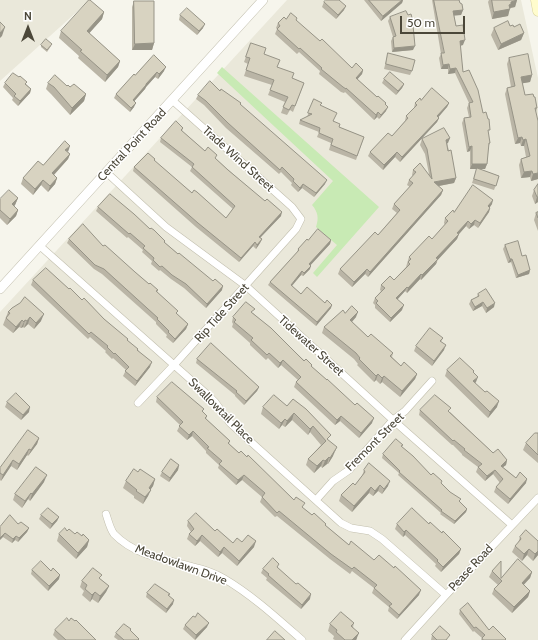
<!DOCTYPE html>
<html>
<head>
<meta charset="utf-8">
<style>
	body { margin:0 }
	#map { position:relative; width:538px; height:640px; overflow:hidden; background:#f6f5ec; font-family:Cabin,sans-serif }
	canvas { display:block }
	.north { position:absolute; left:8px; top:8px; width:40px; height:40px; -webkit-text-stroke:3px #fff; paint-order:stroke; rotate:0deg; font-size:11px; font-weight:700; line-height:16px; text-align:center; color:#4b4739 }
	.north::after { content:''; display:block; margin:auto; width:14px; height:18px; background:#4b4739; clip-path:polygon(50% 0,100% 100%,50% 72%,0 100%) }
	.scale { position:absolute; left:400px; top:16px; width:65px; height:18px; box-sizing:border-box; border:2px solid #4b4739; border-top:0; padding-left:5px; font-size:12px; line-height:14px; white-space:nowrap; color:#4b4739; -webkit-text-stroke:3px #fff; paint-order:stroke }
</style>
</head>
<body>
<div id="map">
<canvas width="538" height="640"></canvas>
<div class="north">N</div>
<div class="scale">50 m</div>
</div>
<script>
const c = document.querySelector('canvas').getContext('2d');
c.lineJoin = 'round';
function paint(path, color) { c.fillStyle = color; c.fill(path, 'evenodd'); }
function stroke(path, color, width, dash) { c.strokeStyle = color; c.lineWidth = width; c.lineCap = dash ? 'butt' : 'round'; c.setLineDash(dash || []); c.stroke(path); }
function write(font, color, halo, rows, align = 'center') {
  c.font = font + ' Cabin,sans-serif'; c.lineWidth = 3; c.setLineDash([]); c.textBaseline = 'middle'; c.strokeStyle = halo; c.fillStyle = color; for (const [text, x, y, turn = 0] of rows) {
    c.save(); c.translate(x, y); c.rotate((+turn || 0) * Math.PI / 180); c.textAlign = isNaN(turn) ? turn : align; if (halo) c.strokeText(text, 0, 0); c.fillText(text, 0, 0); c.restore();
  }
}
const residential = new Path2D(`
	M0,0H90L0,81Z
	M287,0H521L538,78V640H0V312Z`);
const green = new Path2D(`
	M222,67L379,207L317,277L313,273L337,245L316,227C319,218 318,212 312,205L333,181L217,73Z`);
const minor = new Path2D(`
	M106,172L166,227L246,286L393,420L512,525
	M40,246L209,396L215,402L230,423L341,523L351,528L370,531L382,539L446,595
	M138,403L174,365L296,229L301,219L292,207L172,100
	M316,500L333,481L349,470L393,420L405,411L432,381
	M106,514C108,520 110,529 114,534C143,564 188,559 223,578C252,595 277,618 302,640
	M405,640L446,595L538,498`);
const tertiary = new Path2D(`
	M0,289L263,0`);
const secondary = new Path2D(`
	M536,0L538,11`);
const wall = new Path2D(`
	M364,0H403L402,3L381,21Z
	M432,0H459L460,3L463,10L461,15H454L456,26L463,45L460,46L463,72L483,113L490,143L488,147L487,164L485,169H479L499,176L494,190L472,183L477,169H470V151L467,152L462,123L464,118L469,117L467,108L469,103L455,73L448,74V69H441L439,58L441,54Z
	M489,0H517L515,7L510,8L508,16L492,19L488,2Z
	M134,1L154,43L152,50H132V7Z
	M324,2L344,10L336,19L322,7Z
	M104,12L102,19L89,33L120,61L118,67L105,82L78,58L79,56L59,38L61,31Z
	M180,15L203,28L197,35L179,20Z
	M408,15L413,27V50L392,52L391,41L393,37L388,21L390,17Z
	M286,19L296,21L320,41L352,68L363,70L362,74L357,79L385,104L386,111L379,119L377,117L374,120L345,92L344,93L341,92L319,74L320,71L299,52L297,54L275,34L277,29L276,28L278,23Z
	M510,26L514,27L524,33L521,40L498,50L491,35L494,28Z
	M251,43L264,54L277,67L292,78L304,83L293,112L290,110L287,115L281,113L285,102L268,95L272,85L244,76L248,64L244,62Z
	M41,45L51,46L47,52L41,47Z
	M388,53L412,71L410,75L384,69Z
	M509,58L532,75L530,82L522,83L525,95L534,97L537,108L536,112L538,179L531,181L530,177L521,178L519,165L521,159L526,157L524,146H521L520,143L515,144L505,94L507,88L511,87L507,64Z
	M164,71L158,79L155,77L146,87L145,89L134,101V107L130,112L114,98L116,94L135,75Z
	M384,79L404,84L402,88L396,95L382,83Z
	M5,83L26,84L31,89L30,93L18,106L12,100L13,98L3,87Z
	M48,83L67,86L86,94L84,101L70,115L51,94L46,89Z
	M220,91L241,103L240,105L325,184L314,197L302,188L298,192L291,185L292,183L281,172L279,174L226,128L204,105L196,99L198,95Z
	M314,99L320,105L339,127L364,137L356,160L329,150L331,143L317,137L319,132L299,124L300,120L307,117Z
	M421,100L449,103L447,107L438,117L439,118L437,122L400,162L395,157L383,170L368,156L370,152L392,136L405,121L406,116L414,108L415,103Z
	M183,128L182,131L205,151L216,159L281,216L260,238L262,239L260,243L256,249L253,246L239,262L196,227L133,171L134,167L155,159L154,161L192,193L226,218L233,209L190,171L192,167L160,142L161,138Z
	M450,138L447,143L456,178L454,183L439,186L443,190L441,195L368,277L365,274L352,287L338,274L340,269L378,235L397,213L392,209L394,204L410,187L407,185L409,180L413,176L412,175L413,170L429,174L425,154L420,145L422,139Z
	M68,152L70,154L68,159L54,175L57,178L55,184L48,192L41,185L33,195L21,184L23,178L43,165Z
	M538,184V202L535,204L532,196L534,190Z
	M18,198L15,205L14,206L18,210L16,216L7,225L0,218V199Z
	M492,204L490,207L489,212L478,228L474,225L469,229L466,226L459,234L457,239L438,259L436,264L421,280L420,279L407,293L405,291L397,300L402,310L390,322L375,308V305L373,303L375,298L381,291L380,290L381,285L394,280L406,267L409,257L432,239L445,225L444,223L445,218L454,212Z
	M98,207L150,229L165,243L222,290L206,308L184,288L171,279L160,270L159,271L151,264L152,261L142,252L143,250L128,237L127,238L96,211Z
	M538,212V231L534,220L536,213Z
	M69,239L103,246L149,284L158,290L157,292L177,314L188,324L186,329L173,343L166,337L167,335L156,324V322L102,274L94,269L67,243Z
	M308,240H331L330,244L310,265V269L303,276L301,275L292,286L301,294L325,303L331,308L316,326L268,285L270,282L297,253L298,249Z
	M505,245L522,256L530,270L529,274L516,278L511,262L508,263L503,249Z
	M33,280L69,289L104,319L138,350L150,367L135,386L123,376L126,370L113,358L112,359L105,352L106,351L90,337L88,339L31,285Z
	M478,294L494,307L486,313L482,306L473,311L469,304L471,300L477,297Z
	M12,308L41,321L34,329L28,324L24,328L23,327L21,328L19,327L13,333L3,325L8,312Z
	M253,313L372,423L359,438L340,421L335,425L294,387L296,382L298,380L281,365L278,368L268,358L266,360L250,345V343L232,327L233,324L232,322L233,317Z
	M345,313L356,317L352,322L368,337L393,353L392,357L401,366L417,374L415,379L400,397L382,382L380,384L376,380L374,382L357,365L358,364L354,359L322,333L324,327Z
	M443,338L441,342L444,350L432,366L414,351L416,346Z
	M197,359L259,387L257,391L244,405L235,396V395L196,363Z
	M447,370L474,371L473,373L476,382L475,383L497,407L488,418L445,376Z
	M157,397L204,409L202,412L207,416L206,419L230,441L229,444L239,453L303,508L312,515L326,524V526L349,545L374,560L419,595L397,619L388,611L389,607L372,593L374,588L352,571L350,574L330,559L277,516L275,517L260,502L262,497L242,480L236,485L218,468L219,465L206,453V451L192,436L187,440L177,431L180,425L156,402Z
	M293,399L329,441L333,456L328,464H327L322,468L321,466L314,473L306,465L308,459L321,445L310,432L308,435L292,420L285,427L282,425L279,429L261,414L263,407L287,406Z
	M7,402L29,412L21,420L5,407Z
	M420,410L450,412L491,451L507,460L506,465L503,467L516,478L526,483L508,504L494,492L496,487L500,483L493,474L485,481L476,472L478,467L462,455V454L453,445H452L419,415Z
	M538,433V463L523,450L526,443Z
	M39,438L37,444L28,456L27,455L17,470L11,466L1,481L0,480V468Z
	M402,447L431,475L441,483L467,509L466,512L454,524L440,514L441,513L398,475L399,473L382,458L383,454Z
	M179,465L178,470L169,482L160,476L162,472Z
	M364,470L388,486L382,494L378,491L373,496L369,493L352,512L339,501L341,495L355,485L362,476Z
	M138,472L155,479L153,486L150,489L148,496L143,504L134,498V496L123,488L126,481Z
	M44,482L30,501L28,499L22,508L13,500L15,494Z
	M41,515L59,517L57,521L50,529L39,519Z
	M188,521L215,531L233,543L242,542L254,547L237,566L222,553L218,557L200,541L195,546L187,539L189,534L191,532L187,526Z
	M18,524L29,528L27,532L18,542L15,540L12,543L3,537L0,527Z
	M397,524H429L442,533L461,549L459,554L441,572L435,566L436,564L405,535L403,537L395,529Z
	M67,531L75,534L89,540L87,547L76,559L57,541L59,534Z
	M520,537L538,555L533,561L527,555L522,561L512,552L515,546L518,543Z
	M278,568L310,599L301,609L266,580L267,578L261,573L263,569Z
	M32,570L59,579L48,591L31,574Z
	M492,571L501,578L532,572L530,578L523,584L530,591L528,597L512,613L492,594L494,589L498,585L489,577Z
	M100,579L109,586L106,592L98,603L92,599L90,602L82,595L84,591L80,587L82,581Z
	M147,593L169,595L173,604L166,613L146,597Z
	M460,610L489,630L506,639V640H481L482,638L474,631L473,632L459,614Z
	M69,621L96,640H58L53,635L55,630Z
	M354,623L353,627L357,639L356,640H335L333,639L334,636L328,631L330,624Z
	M185,625L207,627L195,640L183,629Z
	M130,630L139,639V640H118L114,637L116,633Z
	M432,635L448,640H431Z`);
const shadedWall = new Path2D(`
	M402,0H403L402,3L381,21L383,16Z
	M517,0L515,7L510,8L508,16L492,19L494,12L511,2Z
	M346,6L344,10L336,19L338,15Z
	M463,10L461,15L451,16L453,11Z
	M104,12L102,19L85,38L87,31Z
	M205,24L203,28L197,35L199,31Z
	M5,27L2,36L0,38V33Z
	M524,33L521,40L498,50L501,44Z
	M465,40L463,45L458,46L460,41Z
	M154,43L152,50H132L135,44Z
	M415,46L413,50L392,52L394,48Z
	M120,61L118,67L105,82L107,75Z
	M449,64L448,69H441L443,65Z
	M166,67L164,71L158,79L159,74Z
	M456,68L455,73L448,74L450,69Z
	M363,70L362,74L355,82L356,78Z
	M157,72L155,77L146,87L145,89L131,105L133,100L146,84Z
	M532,75L530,82L519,84L521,77Z
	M404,84L402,88L396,95L398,91Z
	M31,89L30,93L18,106L20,101Z
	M86,94L84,101L70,115L72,108Z
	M136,103L134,107L130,112L131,108Z
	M449,103L447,107L436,120L437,116Z
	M388,107L386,111L379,119L381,115Z
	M378,112L377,117L374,120L376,115Z
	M439,118L437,122L400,162L402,157Z
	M522,137L520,143L515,144L518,138Z
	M450,138L448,143L444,145L446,140Z
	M526,139L524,146H521L523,140Z
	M70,146L68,152L65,150Z
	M472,146L470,151L467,152L469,147Z
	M397,152L395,157L383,170L384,165Z
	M70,154L68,159L50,179L52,173Z
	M472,164H487L485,169H470Z
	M532,171L530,177L521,178L524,172Z
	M538,173V179L531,181L533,174Z
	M57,178L55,184L48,192L50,186Z
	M456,178L454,183L433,187L434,182Z
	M43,180L41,185L33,195L35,189Z
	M327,180L325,184L314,197L316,193Z
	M303,184L302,188L298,192L300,188Z
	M443,190L441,195L368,277L370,272Z
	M537,197H538V202L535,204Z
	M18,198L15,205L10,211L12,204Z
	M493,200L492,204L487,211L488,206Z
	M490,208L489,212L478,228L480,223Z
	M18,210L16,216L7,225L10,219Z
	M282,212L281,216L257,241L259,237Z
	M475,220L474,225L469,229L471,224Z
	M468,221L466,226L459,234L457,239L435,263L436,258L457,233Z
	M262,239L260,243L256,249L257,245Z
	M331,240L330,244L308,268L309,264Z
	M255,242L253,246L239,262L241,258Z
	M438,259L436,264L421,280L422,275Z
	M510,259H512L511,262L508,263Z
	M311,266L310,269L303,276L304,273Z
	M367,269L365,274L352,287L354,282Z
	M530,270L529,274L516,278L518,275Z
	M302,271L301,275L289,289L291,285Z
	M421,274L420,279L407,293L408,288Z
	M223,286L222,290L206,308L207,304Z
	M407,287L405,291L394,303L396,298Z
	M483,302L482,306L473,311L475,307Z
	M495,303L494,307L486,313L487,308Z
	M332,305L331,308L316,326L317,322Z
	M404,305L402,310L390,322L391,318Z
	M358,312L356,317L348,326L350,320Z
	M44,314L41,321L34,329L36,323Z
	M30,317L28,324L24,328L27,321Z
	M22,320L19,327L13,333L16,327Z
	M25,320L23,327L21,328Z
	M188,324L186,329L173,343L175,339Z
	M446,345L444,350L432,366L434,361Z
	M283,360L281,365L278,368L280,363Z
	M152,362L150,367L135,386L137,381Z
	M378,374L376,380L374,382L376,376Z
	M417,374L415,379L400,397L402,391Z
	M384,376L382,382L380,384L382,378Z
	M478,377L476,382L471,387L473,381Z
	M259,387L257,391L244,405L246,401Z
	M499,401L497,407L488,418L490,412Z
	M30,407L29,412L21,420L23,415Z
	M294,413L292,420L285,427L287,421Z
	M341,416L340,421L335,425L337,420Z
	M374,418L372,423L359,438L361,433Z
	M285,419L282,425L279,429L281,423Z
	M313,426L310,432L308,435L310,429Z
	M193,431L192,436L187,440L189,435Z
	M39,438L37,444L28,456L31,450Z
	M337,447L333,456L328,464L330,458Z
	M29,449L27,455L17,470L19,464Z
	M329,457L327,464L322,468L325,461Z
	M13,460L11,466L1,481L3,475Z
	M323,460L321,466L314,473L317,466Z
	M507,460L506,465L499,470L501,466Z
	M179,465L178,470L169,482L170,478Z
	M495,470L493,474L485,481L487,476Z
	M47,475L44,482L30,501L32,494Z
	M244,475L242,480L236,485L238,480Z
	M155,479L153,486L147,495L149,488Z
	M527,479L526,483L508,504L510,499Z
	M390,481L388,486L382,494L384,489Z
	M380,485L378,491L373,496L375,491Z
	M371,487L369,493L352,512L354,506Z
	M151,490L148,496L143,504L145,497Z
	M31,493L28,499L22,508L25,501Z
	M467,509L466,512L454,524L455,521Z
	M59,517L57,521L50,529L52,524Z
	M29,528L27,532L18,542L19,538Z
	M406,530L405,535L403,537L404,532Z
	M5,533L3,537L0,540V538Z
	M202,535L200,541L195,546L197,541Z
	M16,536L15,540L12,543L13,539Z
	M89,540L87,547L76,559L78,553Z
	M256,541L254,547L237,566L239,561Z
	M224,547L222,553L218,557L220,552Z
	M461,549L459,554L441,572L443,567Z
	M529,549L527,555L522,561L524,554Z
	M538,551V555L533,561L535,554Z
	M532,572L530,578L520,589L522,583Z
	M60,575L59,579L48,591L49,586Z
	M109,586L106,592L98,603L100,596Z
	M421,590L419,595L397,619L399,615Z
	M530,591L528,597L512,613L514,607Z
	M95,592L92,599L90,602L92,595Z
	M311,594L310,599L301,609L302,605Z
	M174,600L173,604L166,613L167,609Z
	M209,623L207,627L195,640L196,635Z
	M359,633L356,640H352Z`);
const building = new Path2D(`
	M89,0H90L104,12L87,31L120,61L107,75L80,51L82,50L61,31Z
	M326,0H339L346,6L338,15L324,2Z
	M369,0H402L383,16Z
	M434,0H459L460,3L462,4L463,10L453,11L456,26L463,25L465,40L460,41L463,72L469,70L478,90L483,113L486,112L488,119H489L490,130H488L490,143H489L487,164H472V146L469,147L464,118L471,117L469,103L473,102L456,68L450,69L449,64L443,65L441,53H444Z
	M492,0H517L511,2V4L509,5L510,9L494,12Z
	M134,1H154V43L135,44Z
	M187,8L205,24L199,31L180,15Z
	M406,11L408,15L411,14L414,25H413L415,46L394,48L393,37L396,36L390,17Z
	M291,13L297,18L296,20L320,41L322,39L352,68L356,63L363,70L356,78L377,97L378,96L386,103L385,104L388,107L381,115L378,112L376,115L346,88V89L343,87L321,69L322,68L300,48L299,49L277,29L280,26L278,23L284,17L286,19Z
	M508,21L510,26L513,25L514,27L520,24L524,33L501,44L494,28Z
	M0,22L5,27L0,33Z
	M46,39L52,44L47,50L41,45Z
	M251,43L266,48L264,54L280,60L277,67L294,73L292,78L304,83L295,106L292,105L289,110L283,107L288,97L270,90L274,80L246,70L250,58L246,57Z
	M388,53L415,60L412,71L386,64Z
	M528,54L532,75L521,77L525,95L533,94L534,97H535L537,108H535L538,121V173L533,174L532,171L524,172L521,159L530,156L526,139L523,140L522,137L518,138L507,88L515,86L509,58Z
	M154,55L166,67L159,74L157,72L146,84V85L133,100L136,103L131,108L116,94L134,74L135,75Z
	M390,72L404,84L398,91L384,79Z
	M13,73L19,77L20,76L27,82L25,84L31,89L20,101L14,96L16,94L5,83Z
	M55,75L67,86L68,85L70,87L74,84L86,94L72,108L54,87L48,83Z
	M210,81L220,91L221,89L241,103L240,104L327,180L316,193L303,184L300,188L293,181L294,179L282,167L280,170L228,123L206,101L198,95Z
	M432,88L449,103L437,116L439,118L402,157L397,152L384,165L370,152L388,133L392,136L408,118L406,116L417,105L415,103L420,98L421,100Z
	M314,99L322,103L320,105L337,113L333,121L340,124L339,127L364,137L357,156L331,145L333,139L319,133L320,128L300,120L312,114L308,113Z
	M176,121L183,128L181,130L205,151L208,147L217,155L215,158L228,170L265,201L267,199L282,212L259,237L262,239L257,245L255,242L241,258L198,223L134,167L148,153L155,159L154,160L192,193L194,190L197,192L226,218L235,206L192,167L194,164L161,138Z
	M444,128L450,138L446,140L448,151L451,150L456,178L434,182L443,190L370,272L367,269L354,282L340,269L375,232L378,235L400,210L394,204L413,183L409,180L416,172L413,170L420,163L432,179L427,149L422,139Z
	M65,141L70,146L65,150L70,154L52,173L57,178L50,186L43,180L35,189L23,178L38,161L43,165Z
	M477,168L499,176L496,186L474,179Z
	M538,184V197H537L534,190Z
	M473,185L493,200L488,206L490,208L480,223L475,220L471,224L468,221L457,233L459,234L436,258L438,259L422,275L421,274L408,288L407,287L396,298L404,305L391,318L376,303L378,301L375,298L385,288L381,285L390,276L394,280L410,264L408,262L411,259L409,257L429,236L432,239L448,221L445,218L453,210L454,212Z
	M9,190L18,198L12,204L18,210L10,219L0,210V199Z
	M110,194L134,214L150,229L151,228L154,230L165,241L164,242L178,254L179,253L213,281L215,279L223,286L207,304L186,284L172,275L162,266L160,267L153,260L154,258L143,248L145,246L130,233L129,234L98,207Z
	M538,212V218L536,213Z
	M83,224L103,246L105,245L135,272L149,284L150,283L158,290L156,291L178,311L176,313L188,324L175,339L168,332L169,331L157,319L158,318L104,269L95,265L69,239Z
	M318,229L331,240L309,264L311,266L304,273L302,271L291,285L301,294L307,287L325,303L327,300L332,305L317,322L270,282L299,250L298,249L307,239L308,240Z
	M518,241L522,256L526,255L530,270L518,275L512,259H510L505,245Z
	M46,268L69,289L70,288L82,300L84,298L104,319L128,339L127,340L138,349L137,350L152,362L137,381L125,371L129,367L115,353L114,354L107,347L108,346L91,332L89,334L33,280Z
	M486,289L495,303L487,308L483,302L475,307L471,300L479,296L478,294Z
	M25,297L44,314L36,323L30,317L27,321L25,320L24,322L22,320L16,327L6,318L10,313L8,312L12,308L20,303Z
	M246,302L255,309L251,312L271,328L304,361L306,359L312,365L311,366L327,380V379L355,405L357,403L374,418L361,433L341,416L337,420L296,382L301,377L283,360L280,363L269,353L267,355L251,340L253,338L234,322L236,320L233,317Z
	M352,306L358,312L350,320L368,337L371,334L393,353L390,356L401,366L404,362L417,374L402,391L384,376L382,378L378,374L376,376L359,359L360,358L356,353L324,327L343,310L345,313Z
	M430,328L443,338L440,341L446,345L434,361L416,346Z
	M211,343L259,387L246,401L236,392L237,391L197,359Z
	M460,358L474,371L473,372L478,377L473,381L485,392L487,391L499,401L490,412L447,370Z
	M172,382L204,409L202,411L207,416L205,418L230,441L228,443L239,453L241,451L247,457L248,455L294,500L296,497L305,503L302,507L312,515L314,513L326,524L325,525L349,545L351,541L374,560L379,555L394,568L395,566L421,590L399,615L389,606L392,604L374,588L377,585L354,567L352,569L331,554L279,511L277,513L262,497L265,493L244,475L238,480L219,464L222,461L207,448L209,447L193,431L189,435L179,426L183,422L157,397Z
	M16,393L30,407L23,415L7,402Z
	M274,395L287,406L293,399L306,409L331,435L327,439L337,447L330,458L329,457L325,461L323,460L317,466L308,459L326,441L313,426L310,429L294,413L287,421L285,419L281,423L263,407Z
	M435,395L451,408L448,411L491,451L493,453L498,449L507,460L501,466L516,478L520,472L527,479L510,499L496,487L503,479L495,470L487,476L478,467L482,464L464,450L465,449L454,440L453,441L420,410Z
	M28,430L39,438L31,450L29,449L19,464L13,460L3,475L0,473V468Z
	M535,433H538V455L526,443Z
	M396,439L403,445L401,446L413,456L431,475L433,473L442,481L441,483L450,492L461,499L459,501L467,509L455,521L441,511L442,510L399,472L400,471L383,454Z
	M171,459L179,465L170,478L162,472Z
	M369,463L390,481L384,489L380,485L375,491L371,487L354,506L341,495L353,483L355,485L365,472L364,470Z
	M36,467L47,475L32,494L31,493L25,501L15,494Z
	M134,469L138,472L140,469L155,479L149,488L151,490L145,497L136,491L137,490L126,481Z
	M48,508L59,517L52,524L41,515Z
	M412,508L429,524L430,522L442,533L443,531L461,549L443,567L437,561L438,560L406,530L404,532L397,524Z
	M196,513L215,531L217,529L233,543L237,538L242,542L248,535L256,541L239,561L224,547L220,552L202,535L197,541L189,534L194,529L188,521Z
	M10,515L18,524L21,522L29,528L19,538L16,536L13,539L5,533L0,538V527Z
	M65,528L67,531L69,529L75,534L77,532L82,536L83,534L89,540L78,553L59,534Z
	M526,530L538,541V551L535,554L529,549L524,554L515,546L521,539L520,537Z
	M273,558L279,564L277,567L296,584L298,583L311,594L302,605L268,575L269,574L263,569Z
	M518,559L532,572L522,583L530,591L514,607L494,589L502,581L492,571L501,561V578Z
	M41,561L51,571L53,568L60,575L49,586L32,570Z
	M93,568L102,575L99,578L109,586L100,596L95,592L92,595L85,589L87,585L82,581Z
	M155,584L170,594L168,595L174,600L167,609L147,593Z
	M468,603L489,630L493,626L506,639L505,640H483L482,638L485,635L476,627L474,628L460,610Z
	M341,612L354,623L351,626L359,633L352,640H345L336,632L337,630L330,624Z
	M198,613L209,623L196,635L185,625L193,616L195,617Z
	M67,618L69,621L71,618L75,621L76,620L96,640H66L55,630Z
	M124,624L131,629L130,630L139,639L138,640H124L116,633Z
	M440,626L450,635L446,640H437L432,635Z
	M275,631L285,640H267Z`);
const streetNames = [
	["Central Point Road",132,145,-47],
	["Trade Wind Street",238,159,42],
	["Rip Tide Street",222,313,-48],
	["Tidewater Street",311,346,42],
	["Swallowtail Place",221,411,45],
	["Fremont Street",375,442,-45],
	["Meadowlawn Drive",181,565,20],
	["Pease Road",471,568,-47]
];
paint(residential, '#eae8da');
paint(green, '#c8eab4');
stroke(minor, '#c2bfae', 8);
stroke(tertiary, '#c2bfae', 10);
stroke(secondary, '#d7d19b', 11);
stroke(minor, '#fff', 7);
stroke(tertiary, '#fff', 9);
stroke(secondary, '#fffccd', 10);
paint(wall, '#bab5a6');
paint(shadedWall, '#979487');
paint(building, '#d8d3c1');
stroke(building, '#979487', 1);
write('12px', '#4b4739', '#fff', streetNames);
</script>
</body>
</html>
